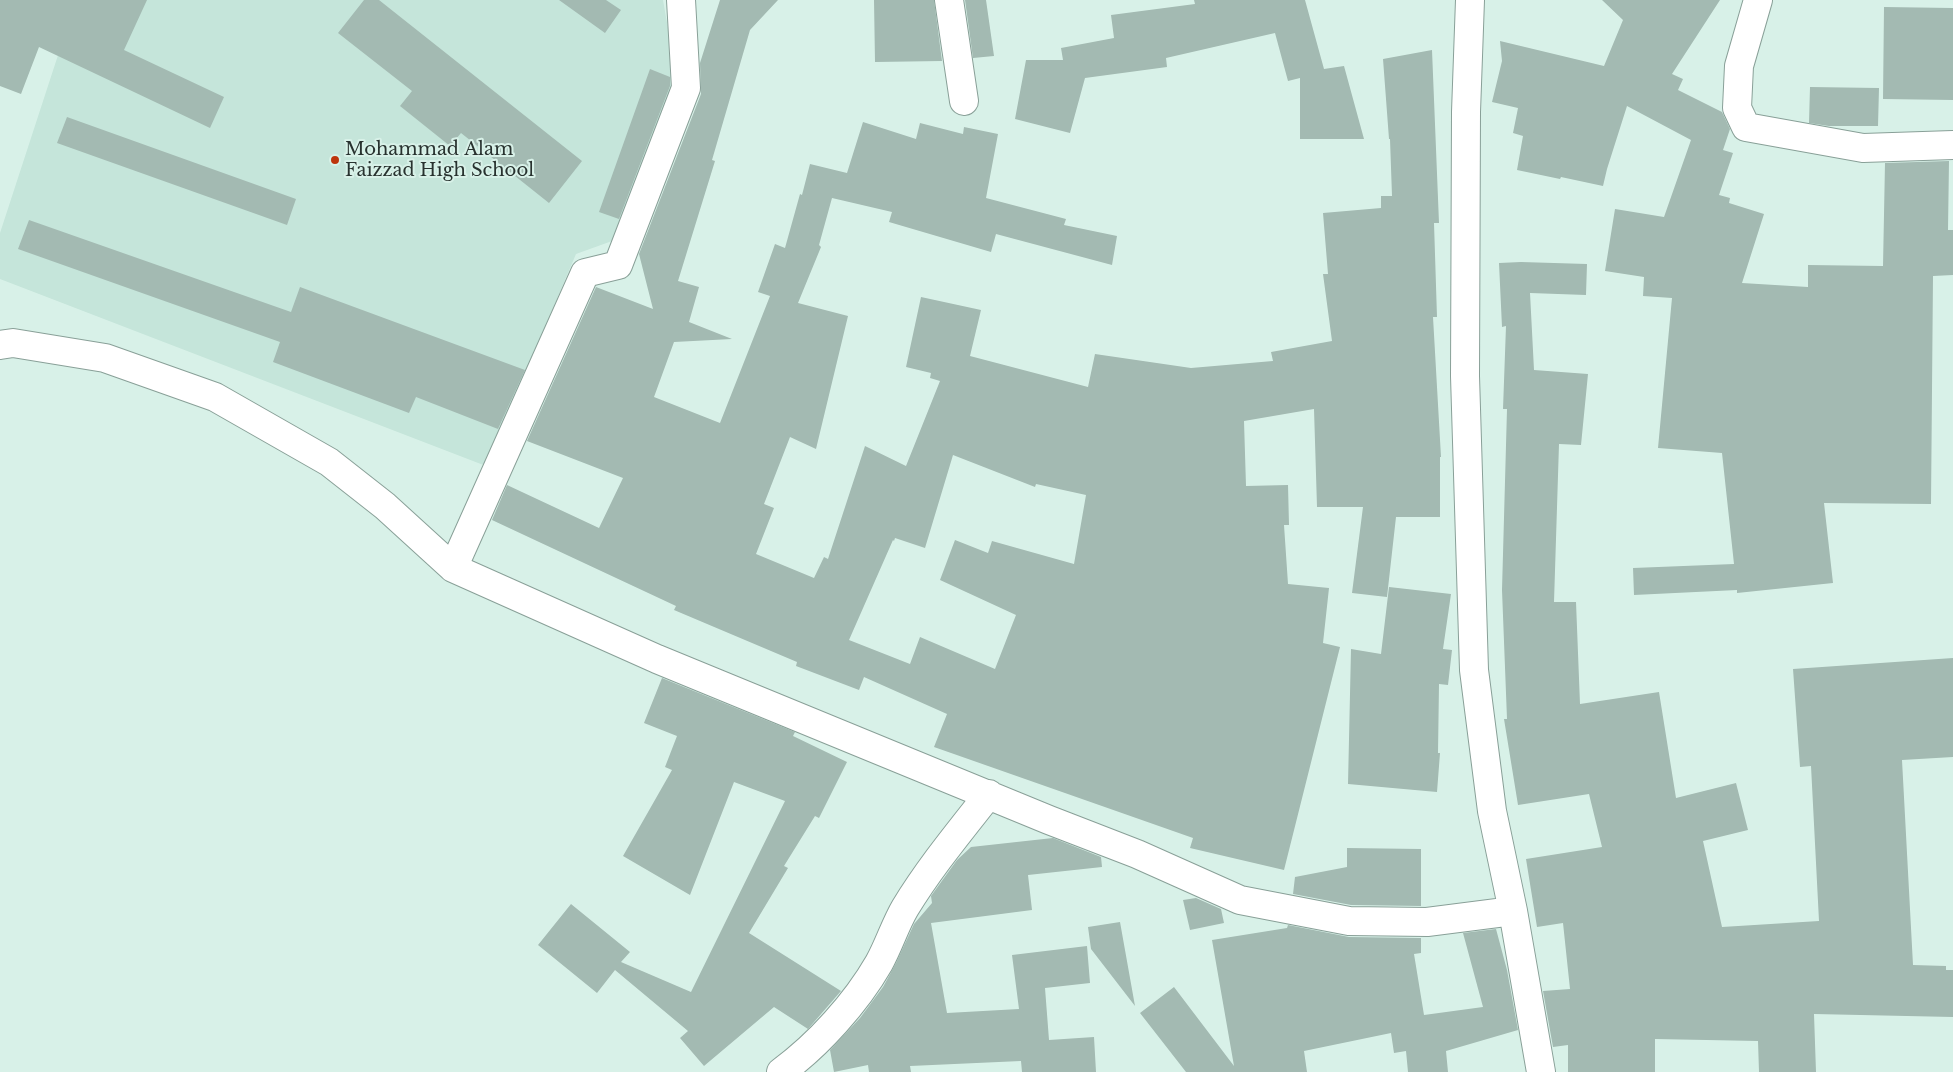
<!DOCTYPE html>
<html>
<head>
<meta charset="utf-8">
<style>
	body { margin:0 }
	canvas { display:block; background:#d8f1e8 }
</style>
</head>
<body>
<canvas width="1953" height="1072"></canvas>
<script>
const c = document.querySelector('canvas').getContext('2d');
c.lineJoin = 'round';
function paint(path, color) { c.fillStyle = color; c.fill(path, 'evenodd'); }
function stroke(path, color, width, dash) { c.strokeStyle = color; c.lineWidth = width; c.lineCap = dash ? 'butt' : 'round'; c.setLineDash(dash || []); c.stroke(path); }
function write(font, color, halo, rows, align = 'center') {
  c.font = font + ' "Libre Baskerville",serif'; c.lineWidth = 4; c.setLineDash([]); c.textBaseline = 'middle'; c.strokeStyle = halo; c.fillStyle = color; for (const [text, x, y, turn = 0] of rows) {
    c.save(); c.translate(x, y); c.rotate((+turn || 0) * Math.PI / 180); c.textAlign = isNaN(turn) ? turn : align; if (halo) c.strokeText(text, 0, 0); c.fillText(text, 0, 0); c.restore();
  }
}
const built = new Path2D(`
	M76,0H663L678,86L612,241L576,254L486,466L0,279V233Z`);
const building = new Path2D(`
	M0,0H147L124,50L224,97L210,128L39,47L21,94L0,86Z
	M364,0H379L582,161L549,203L461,133L450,146L400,106L412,91L338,33Z
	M559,0H606L621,10L605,33Z
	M720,0H778L750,30L712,160L715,161L678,281L699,287L689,322L732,339L674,342L654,397L720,423L770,296L758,292L775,244L785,248L800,194L802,195L810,164L847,173L863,122L916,139L920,123L963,134L964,127L998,134L986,198L1066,219L1064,225L1117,236L1112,265L996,234L991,252L889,222L892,212L832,198L819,245L821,247L798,303L848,316L816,449L790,437L764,504L774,508L756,554L814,578L824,557L828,559L865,446L906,466L940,381L930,378L931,373L906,367L921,297L981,310L970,356L1088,387L1095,354L1191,368L1273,361L1271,352L1332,341L1323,274H1328L1323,213L1381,208V196H1392L1390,139H1389L1383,59L1432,50L1439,223H1434L1437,317H1433L1441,457H1440V517H1396L1387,597L1352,593L1363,507H1317L1314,409L1244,421L1246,486L1288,485L1289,525H1284L1288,584L1329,588L1323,643L1340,647L1284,870L1190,848L1193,838L934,747L947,714L864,677L859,690L796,666L797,662L674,610L676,606L492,520L507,485L599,528L623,478L527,441L596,287L653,309L639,254L701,94L700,63ZM953,455L1035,487L1036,484L1086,495L1074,564L992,541L988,553L955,540L940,580L1016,615L995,669L920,637L910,664L849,640L893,540L894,541L895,538L925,548Z
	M874,0H934L942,61L875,62Z
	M965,0H986L994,56L973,58Z
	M1194,0H1305L1324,69L1344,66L1364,139H1300V78L1288,81L1275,33L1166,58L1167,67L1085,78L1070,133L1015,119L1026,60H1063L1061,48L1114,38L1111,15L1195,4Z
	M1602,0H1720L1672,74L1683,79L1678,90L1722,112L1730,129L1723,150L1733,153L1719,195L1730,198L1729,203L1764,214L1742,283L1808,287V265L1883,266L1885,163L1949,161L1948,230H1953V275L1933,276L1931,504L1824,503L1833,583L1737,593V590L1634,595L1633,568L1734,564L1722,453L1658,448L1672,298L1643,296L1644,277L1605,271L1615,209L1664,217L1691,140L1627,106L1607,169L1603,186L1561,177L1560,179L1517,170L1523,136L1513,133L1518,108L1492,102L1502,61L1500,41L1604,66L1623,20Z
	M1884,7L1953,8V100L1883,99Z
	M650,69L670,77V86L619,219L599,212Z
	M1810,87L1879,88L1878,126H1829L1809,123Z
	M67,117L296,199L287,225L57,143Z
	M29,220L291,312L300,287L525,370L498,429L416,397L409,413L273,362L280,342L18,249Z
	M1521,262L1587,264L1586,295L1530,293L1534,370L1588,374L1581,445L1559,444L1554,602H1576L1580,704L1659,692L1676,798L1736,783L1748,830L1703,841L1722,927L1819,921L1811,766L1800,767L1793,669L1953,658V757L1902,760L1913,965L1946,966V970H1953V1017L1814,1014L1816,1072H1759L1758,1041L1655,1039V1072H1568V1045L1553,1047L1543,991L1570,989L1563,923L1537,927L1526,859L1602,847L1589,794L1518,805L1504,719H1507L1502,590L1507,409H1503L1506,326L1502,327L1499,263Z
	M1389,587L1451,594L1443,649L1452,650L1448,685L1439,684L1438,753H1440L1437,792L1348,784L1351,649L1381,654Z
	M662,678L795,732L793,736L847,762L819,818L815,816L784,866L788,868L749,933L841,991L808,1029L774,1007L704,1066L680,1038L688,1031L615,970L597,993L538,945L571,904L630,952L621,962L691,992L785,801L734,782L690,895L623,856L672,770L665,767L677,736L644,723Z
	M1053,838L1101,857L1102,867L1028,875L1032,910L931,923L947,1013L1019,1009L1012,955L1087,946L1090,983L1045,988L1049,1040L1094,1037L1096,1072H1022L1021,1061L910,1066L911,1072H869L868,1065L834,1072L830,1050L860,1018L883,987L896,963L914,924L932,903L931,896L957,860L971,847Z
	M1347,848L1421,849V906L1351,905L1293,894L1295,877L1347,867Z
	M1196,898L1221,909L1224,923L1190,930L1183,900Z
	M1120,922L1135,1006L1091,949L1088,927Z
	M1288,925L1349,937L1421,938V953L1414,954L1424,1015L1483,1007L1463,933L1496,929L1507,970L1518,1030L1446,1051L1448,1072H1408L1406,1051L1394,1053L1391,1033L1304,1051L1307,1072H1186L1140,1013L1174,987L1234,1066L1212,940L1287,928Z`);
const minor = new Path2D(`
	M949,0L964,101
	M1470,0L1466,112L1465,376L1474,670L1492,811L1513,911L1541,1072
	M1758,0L1739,66L1737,108L1746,127L1863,148L1953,145
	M0,345L13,343L105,358L215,397L329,462L385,506L453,568L657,659L1049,820L1137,854L1240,900L1349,921L1427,922L1513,911
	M453,568L585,273L618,265L686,88L681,0
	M781,1072C818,1045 856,1003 879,963C889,945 895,925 905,908C930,867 960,831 989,794`);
const markers = [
	[335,160,5,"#bd340b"]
];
const poiNames = [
	["Mohammad Alam",345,150],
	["Faizzad High School",345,171]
];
paint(built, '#c5e5da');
paint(building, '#a3bab2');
stroke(minor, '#89a098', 30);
stroke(minor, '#fff', 28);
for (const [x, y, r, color] of markers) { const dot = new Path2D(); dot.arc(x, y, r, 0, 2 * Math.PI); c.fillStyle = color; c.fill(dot); stroke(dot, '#d8f1e8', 2); }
write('18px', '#28322f', '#d8f1e8', poiNames, 'left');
</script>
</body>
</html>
